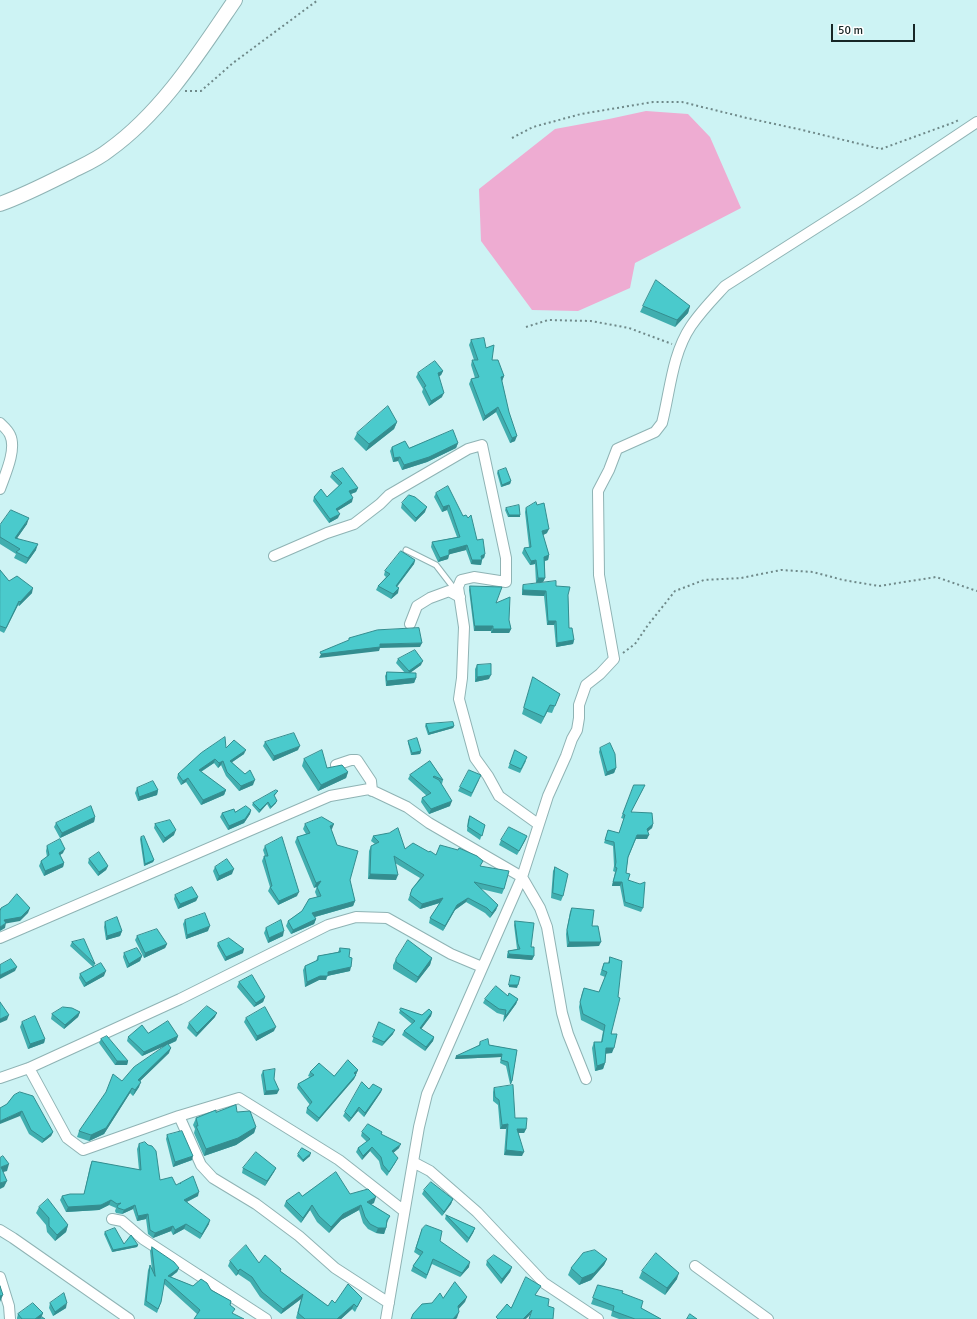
<!DOCTYPE html>
<html>
<head>
<meta charset="utf-8">
<style>
	body { margin:0 }
	#map { position:relative; width:977px; height:1319px; overflow:hidden; background:#cdf3f4; font-family:Signika,sans-serif }
	canvas { display:block }
	.scale { position:absolute; left:831px; top:24px; width:84px; height:18px; box-sizing:border-box; border:2px solid #172626; border-top:0; padding-left:5px; font-size:12px; line-height:14px; white-space:nowrap; color:#172626; -webkit-text-stroke:3px #fff; paint-order:stroke }
</style>
</head>
<body>
<div id="map">
<canvas width="977" height="1319"></canvas>
<div class="scale">50 m</div>
</div>
<script>
const c = document.querySelector('canvas').getContext('2d');
c.lineJoin = 'round';
function paint(path, color) { c.fillStyle = color; c.fill(path, 'evenodd'); }
function stroke(path, color, width, dash) { c.strokeStyle = color; c.lineWidth = width; c.lineCap = dash ? 'butt' : 'round'; c.setLineDash(dash || []); c.stroke(path); }
const green = new Path2D(`
	M646,111L688,114L710,137L741,208L635,263L630,288L578,311L532,310L481,241L479,189L555,129L609,119Z`);
const path = new Path2D(`
	M185,91H201L233,63L318,0
	M512,138L533,127L581,114L653,102H682L747,118L798,129L881,149L955,122L960,119
	M526,327L548,320L591,321L629,328L672,344
	M623,653L635,644L648,625L675,591L704,580L741,578L781,570L813,572L843,580L879,586L936,577L977,591`);
const service = new Path2D(`
	M406,550L436,565L456,591`);
const minor = new Path2D(`
	M0,423C3,426 8,430 10,435C17,449 5,475 0,489
	M274,556L327,533L354,524L380,504L389,495L468,449L482,445L506,558V582L474,577L461,580L458,587L464,627L462,678L459,699L475,758L488,776L499,796L538,824
	M410,624L417,606L430,598L449,591L460,597
	M336,765L351,760H357L371,781L372,791
	M0,938L330,796L369,789L407,807L429,823L522,877L540,908L547,927L562,1013L568,1034L586,1079
	M29,1068L67,1138L83,1150L179,1116L239,1098L339,1160L404,1211
	M0,1078L29,1068L180,999L328,925L356,917L387,918L451,954L482,967
	M179,1116L201,1165L213,1178L256,1204L299,1236L335,1268L389,1303
	M413,1162L430,1171L477,1212L544,1283L598,1319
	M112,1219L122,1221L143,1239L266,1319
	M0,1230L13,1238L129,1319
	M695,1266L768,1319
	M0,1277L9,1306L10,1319
	M386,1319L419,1127L427,1094L522,877L548,796L566,756L572,739L577,730L579,718V705L586,685L600,674L614,659L599,575L598,491L609,470L617,449L655,432L662,423C670,392 672,354 691,326C701,311 713,299 725,286L860,200L977,122`);
const secondary = new Path2D(`
	M0,204C25,195 48,183 72,171C84,165 98,159 109,150C162,112 199,53 235,0`);
const wall = new Path2D(`
	M643,306H690L688,313L675,327L640,312Z
	M471,340L486,348L492,360L504,376L502,381L515,441L510,443L496,412L483,421L469,384L471,379L475,378L471,365L472,360H474L469,345Z
	M443,371L441,375L439,376L442,397L429,406L422,392L423,389L416,377L418,373Z
	M397,422L394,429L366,451L354,439L357,433Z
	M458,443L456,448L427,462L402,470L398,461L393,462L390,451L392,447L409,448Z
	M498,471L511,481L510,484L501,487L497,473Z
	M332,473L358,488L356,492L351,494L352,502L337,511L338,518L329,523L313,501L314,497H327L339,486L330,477Z
	M436,493L463,516L485,554L484,558L482,559L481,565L471,564L466,550L449,554L448,559L438,562L431,547L432,542L457,537L447,510L442,512L434,497Z
	M402,503L425,512L415,522L401,508Z
	M506,508L520,517H508L505,510Z
	M526,508L547,533L543,535L549,555L548,560L545,561V578L543,582L536,583L535,564L530,565L522,553L524,548L529,547L525,512Z
	M27,524L17,538L36,550L26,564L14,558L16,554L0,544V525Z
	M415,560L414,564L397,587L398,593L391,599L376,590L378,586L386,577L384,575L385,571Z
	M0,570L9,581L32,593L19,606L18,605L4,633L0,631Z
	M523,585L556,586L568,595L569,628L574,640L573,644L556,647L554,625H547L544,596L522,595V590Z
	M470,586L496,603L509,620L511,629L509,633H491V631H474L469,590Z
	M398,659L421,665L410,673L416,678L414,683L386,686L385,676L387,672L405,673L396,663Z
	M477,665L489,679L475,682V669Z
	M533,677L560,694L552,713L547,712L541,724L522,714Z
	M426,724L454,726L453,728L428,735L425,726Z
	M408,741L421,751L420,754L411,755L408,743Z
	M265,742L298,750L273,761L263,746Z
	M226,748L244,754L232,762L253,785L239,791L226,776L221,765L218,768L214,763L201,772L226,790L224,795L201,805L186,782L181,785L177,778L178,774Z
	M600,748L616,768L614,773L605,776L599,752Z
	M515,750L526,761L520,773L508,768Z
	M304,759L327,768L348,772L346,778L318,791L302,766Z
	M430,761L443,780L442,784H441L450,806L429,814L421,802L422,798L427,796L408,779L410,775Z
	M479,780L471,797L458,791L460,787Z
	M634,785L643,789L631,812L653,824L652,828L648,831L647,839H636L628,858L626,873L628,880L643,908L641,912L624,906L620,886H612L615,872L613,871L614,866L613,846L604,843L608,830L619,833L624,819L621,818Z
	M137,788L158,790L157,795L138,801L135,793Z
	M277,793L274,796L276,803L270,809L267,804L259,813L252,805L253,803Z
	M251,810L250,814L244,823L228,830L220,817L222,813Z
	M470,816L485,825L480,840L467,831L468,820Z
	M95,817L94,822L60,838L54,827L56,823Z
	M155,824L174,835L163,843L154,828Z
	M305,824L332,829H331L350,880L355,901L353,906L315,917L316,919L314,924L291,934L286,926L288,921L302,911L317,897L315,892L317,886L314,888L295,842L297,837L306,834L303,829Z
	M373,836L405,849L436,855L481,866L504,889L502,894L481,889L498,905L496,910L490,918L485,913L466,902L455,910L443,931L429,923L430,918L440,903L420,909L408,900L412,889L420,878L395,863L396,880L368,879L369,851L371,846L375,844L371,841Z
	M527,836L517,855L499,845L501,840Z
	M141,837L154,860L153,862L144,866L140,839Z
	M47,846L63,853L60,855L64,863L63,867L44,876L39,866L41,861L47,857L46,851Z
	M265,846L297,896L278,905L268,891L270,887L262,861L264,856H265L263,850Z
	M89,859L108,866L106,870L98,876L88,863Z
	M215,867L232,874L217,881L213,871Z
	M555,867L563,896L561,901L551,898L553,871Z
	M175,895L198,897L196,901L178,909L174,899Z
	M572,908L592,926L599,946L567,947L566,934L570,912Z
	M185,920L208,931L186,939L183,924Z
	M515,921L531,947L534,956L532,960L507,958V955L508,951L517,949L514,925Z
	M105,922L122,931L120,936L106,940L104,927Z
	M266,928L283,936L268,943L264,933Z
	M137,936L167,944L165,948L144,958L135,940Z
	M72,942L95,964L93,967L104,976L84,987L79,978L80,974L93,967L70,946Z
	M218,943L243,953L225,961L217,946Z
	M340,948L349,957L350,971L327,976L326,980H319L305,987L303,970L305,966L316,961L318,956L338,952Z
	M124,953L142,956L140,961L127,968L123,957Z
	M610,957L612,1053H606L605,1063L603,1069L595,1071L592,1048L594,1042H601L603,1031L581,1020L579,1007L582,993L584,988L599,992L605,977L600,975L602,968L604,963H608Z
	M432,958L430,965L416,983L393,969V965L396,959Z
	M239,982L265,997L263,1002L254,1007L237,987Z
	M509,993L518,999L516,1004L503,1022L504,1015L497,1013L483,1003L485,999L508,996Z
	M401,1008L422,1015L432,1012L431,1016L421,1029L434,1037L433,1041L425,1051L402,1035L404,1031L412,1024L399,1013Z
	M80,1012L78,1017L64,1029L51,1019L52,1014Z
	M215,1017L196,1037L187,1028L189,1023Z
	M246,1018L274,1031L256,1041L244,1022Z
	M22,1022L45,1039L44,1043L28,1049L20,1027Z
	M379,1022L393,1034L382,1046L372,1042Z
	M148,1033L178,1036L176,1041L168,1045L169,1053L140,1081L139,1087L133,1096L130,1093L104,1134L89,1141L77,1137L79,1131L122,1081L166,1045L142,1056L127,1041L128,1037Z
	M101,1039L128,1061L127,1065H115L99,1043Z
	M480,1042L489,1045L517,1050L512,1081L511,1084H510L506,1066L500,1063L501,1057L455,1059L479,1045Z
	M358,1070L354,1079L317,1122L306,1113L307,1108L310,1105L297,1088L298,1084L310,1077L308,1076L310,1072L334,1076Z
	M263,1071L274,1079L277,1094L264,1095L261,1075Z
	M494,1088L515,1118L526,1129L524,1133H518L522,1156L504,1155L506,1129H500L498,1105L493,1101V1092Z
	M382,1089L381,1092L364,1117L358,1111L349,1122L343,1116L345,1112Z
	M14,1095L53,1132L51,1136L42,1143L29,1134L20,1116L7,1104Z
	M216,1112H237L256,1127L254,1133L236,1145L204,1156L194,1133L195,1129L193,1125L196,1118Z
	M362,1132H382L381,1135L399,1148L393,1153L396,1162L387,1176L381,1169L379,1161L370,1151L362,1160L356,1152L358,1148L367,1142L361,1136Z
	M167,1135L192,1160L173,1167L166,1139Z
	M139,1144L160,1180L176,1185L198,1196L187,1202L209,1224L200,1239L184,1229L173,1235L171,1231L153,1238L148,1234L146,1219L137,1221L133,1209L122,1214L116,1213L115,1211L116,1208L109,1205L99,1210L66,1212L60,1200L62,1196L84,1194L90,1166L92,1161L139,1170L137,1149Z
	M298,1154L310,1156L303,1162L297,1156Z
	M243,1168H276L274,1172L265,1186L242,1173Z
	M424,1190L453,1199L451,1204L442,1216L422,1194Z
	M350,1194L374,1203L371,1204L390,1216L387,1223L386,1228L384,1234L376,1233L368,1229L363,1223L359,1210L341,1220L329,1233L317,1222L310,1210L301,1223L284,1206L286,1201L302,1196Z
	M39,1207L68,1225L66,1232L55,1241L47,1232L46,1225L36,1213Z
	M446,1215L475,1228L473,1233L467,1243L445,1219Z
	M422,1229L440,1241L469,1267L460,1277L432,1264L426,1279L411,1271L413,1266L420,1256L414,1252Z
	M105,1232L124,1244L138,1245L137,1247L112,1252L104,1234Z
	M152,1247L179,1268L177,1272L171,1277L193,1286L211,1290L231,1301L230,1305L197,1314L164,1284L161,1302L157,1313L144,1305L148,1270L150,1265L152,1271L150,1251Z
	M607,1259L604,1265L591,1280L579,1285L568,1275L571,1268Z
	M230,1261L259,1263L280,1271L328,1306L335,1303L362,1298L355,1312L352,1309L341,1319H297L296,1318L301,1299L281,1314L260,1297L250,1282L238,1274L236,1276L228,1266Z
	M487,1261L512,1267L510,1272L501,1284L486,1265Z
	M642,1271L677,1279L665,1295L639,1278Z
	M598,1285L622,1293L641,1308L661,1319H619L611,1316L612,1311L591,1304Z
	M50,1303L66,1308L53,1316L49,1308Z
	M43,1313L41,1318L39,1319H17V1318L18,1314Z`);
const shadedWall = new Path2D(`
	M690,306L688,313L675,327L677,320Z
	M443,371L441,375L437,378L438,373Z
	M504,376L502,381L499,382L501,377Z
	M444,393L442,397L429,406L431,401Z
	M498,407L496,412L483,421L485,416Z
	M397,422L394,429L366,451L369,444Z
	M517,436L515,441L510,443L512,438Z
	M458,443L456,448L427,462L402,470L404,465Z
	M400,457L398,461L393,462L394,458Z
	M511,481L510,484L501,487L502,485Z
	M358,488L356,492L348,495L349,491Z
	M353,498L352,502L334,513L336,509Z
	M449,505L447,510L442,512L443,507Z
	M427,507L425,512L415,522L416,518Z
	M340,514L338,518L329,523L330,519Z
	M509,515H520V517H508Z
	M29,518L27,524L13,544L15,538Z
	M549,529L547,533L541,536L542,531Z
	M38,544L36,550L26,564L28,558Z
	M467,545L466,550L447,555L449,550Z
	M485,554L484,558L479,560L481,556Z
	M449,555L448,559L438,562L440,558Z
	M549,555L548,560L543,561L544,557Z
	M415,560L414,564L394,590L396,586Z
	M472,560H482L481,565L471,564Z
	M536,560L535,564L530,565L531,561Z
	M538,578H545L543,582L536,583Z
	M33,588L32,593L19,606L20,602Z
	M399,588L398,593L391,599L393,594Z
	M523,590L546,591L544,596L522,595Z
	M19,601L18,605L4,633L6,628Z
	M548,621H556L554,625H547Z
	M475,626H493L491,631H474Z
	M493,629H511L509,633H491Z
	M574,640L573,644L556,647L557,643Z
	M422,643L420,647L380,648L379,651L319,658L321,654L380,644Z
	M423,661L421,665L407,675L409,671Z
	M491,675L489,679L475,682L477,677Z
	M416,678L414,683L386,686L387,681Z
	M550,705L547,712L541,724L544,717Z
	M454,726L453,728L428,735L429,733Z
	M300,746L298,750L273,761L274,756Z
	M246,750L244,754L228,765L230,761Z
	M421,751L420,754L411,755L412,753Z
	M215,759L214,763L197,774L199,770Z
	M223,761L221,765L218,768L219,763Z
	M616,768L614,773L605,776L607,772Z
	M348,772L346,778L318,791L321,785Z
	M188,778L186,782L181,785L183,781Z
	M255,780L253,785L239,791L241,786Z
	M158,790L157,795L138,801L139,797Z
	M226,790L224,795L201,805L203,800Z
	M277,801L276,803L270,809L271,807Z
	M452,801L450,806L429,814L431,809Z
	M268,802L267,804L259,813L260,810Z
	M251,810L250,814L244,823L228,830L229,826Z
	M95,817L94,822L60,838L62,833Z
	M334,824L332,829L328,831L330,826Z
	M653,824L652,828L646,833L647,829Z
	M176,830L174,835L163,843L165,838Z
	M637,835H649L647,839H636Z
	M527,836L525,841L517,855L519,851Z
	M65,849L63,853L57,857L59,853Z
	M154,860L153,862L144,866L145,864Z
	M64,863L63,867L44,876L45,871Z
	M108,866L106,870L98,876L99,872Z
	M234,869L232,874L217,881L219,876Z
	M370,874L398,875L396,880L368,879Z
	M321,881L319,886L314,888L316,883Z
	M613,882H622L620,886H612Z
	M299,892L297,896L278,905L279,901Z
	M198,897L196,901L178,909L180,904Z
	M443,898L442,902L420,909L422,904Z
	M468,898L466,902L455,910L443,931L445,926L457,905Z
	M355,901L353,906L311,918L312,913Z
	M498,905L496,910L490,918L492,913Z
	M30,908L28,913L20,921L3,924L4,920Z
	M316,919L314,924L291,934L293,930Z
	M6,923L5,928L0,931V927Z
	M210,926L208,931L186,939L187,935Z
	M122,931L120,936L106,940L107,936Z
	M284,931L283,936L268,943L269,938Z
	M569,942H601L599,946L567,947Z
	M167,944L165,948L144,958L145,953Z
	M244,949L243,953L225,961L226,957Z
	M509,954L534,956L532,960L507,958Z
	M142,956L140,961L127,968L129,964Z
	M432,958L430,965L416,983L418,977Z
	M17,967L15,971L0,979V975Z
	M351,967L350,971L327,976L326,980H319L305,987L307,982L328,972Z
	M106,971L104,976L84,987L86,983Z
	M509,985H518L517,988L509,987Z
	M265,997L263,1002L254,1007L256,1003Z
	M518,999L516,1004L503,1022L505,1017Z
	M80,1012L78,1017L64,1029L65,1025Z
	M432,1012L431,1016L419,1032L420,1028Z
	M217,1013L215,1017L196,1037L197,1033Z
	M9,1015L7,1020L0,1023V1019Z
	M276,1027L274,1031L256,1041L257,1036Z
	M395,1030L393,1034L382,1046L384,1042Z
	M178,1036L176,1041L142,1056L144,1052Z
	M434,1037L433,1041L425,1051L426,1047Z
	M45,1039L44,1043L28,1049L30,1044Z
	M171,1048L169,1053L136,1085L138,1080Z
	M606,1048H614L612,1053L604,1054Z
	M502,1054L501,1057L455,1059L456,1056Z
	M117,1061H128L127,1065H115Z
	M605,1063L603,1069L595,1071L597,1066Z
	M358,1070L354,1079L317,1122L319,1118L354,1073Z
	M511,1081H512L511,1084H510Z
	M141,1082L139,1087L133,1096L135,1090Z
	M132,1088L130,1093L104,1134L89,1141L91,1135Z
	M382,1089L381,1092L364,1117L365,1113Z
	M279,1090L277,1094L264,1095L266,1091Z
	M359,1107L358,1111L349,1122L351,1118Z
	M22,1111L20,1116L0,1124V1121Z
	M508,1124L506,1129H500L502,1125Z
	M256,1127L254,1133L236,1145L204,1156L206,1149Z
	M517,1129H526L524,1133H516Z
	M53,1132L51,1136L42,1143L44,1139Z
	M401,1144L399,1148L391,1155L392,1151Z
	M372,1147L370,1151L362,1160L363,1156Z
	M506,1150L524,1152L522,1156L504,1155Z
	M311,1153L310,1156L303,1162V1160Z
	M193,1156L192,1160L173,1167L175,1162Z
	M9,1164L7,1171L0,1173L1,1167Z
	M276,1168L274,1172L265,1186L267,1181Z
	M7,1181L4,1187L0,1189V1183Z
	M199,1192L198,1196L182,1204L184,1200Z
	M376,1197L374,1203L365,1207L367,1202Z
	M453,1199L451,1204L442,1216L444,1212Z
	M111,1200L109,1205L99,1210L66,1212L68,1207Z
	M135,1205L133,1209L122,1214L124,1210Z
	M312,1205L310,1210L301,1223L303,1218Z
	M361,1205L359,1210L341,1220L329,1233L331,1227L343,1214Z
	M148,1214L146,1219L137,1221L138,1216Z
	M210,1220L209,1224L200,1239L202,1234Z
	M186,1224L184,1229L173,1235L175,1230Z
	M68,1225L66,1232L55,1241L57,1235Z
	M173,1226L171,1231L153,1238L155,1233Z
	M378,1228H386L384,1234L376,1233Z
	M475,1228L473,1233L467,1243L469,1238Z
	M138,1245L137,1247L112,1252L113,1250Z
	M607,1259L604,1265L591,1280L579,1285L582,1278Z
	M470,1262L469,1267L460,1277L462,1273Z
	M512,1267L510,1272L501,1284L502,1279Z
	M179,1268L177,1272L166,1280L168,1276Z
	M240,1269L238,1274L236,1276L238,1271Z
	M679,1273L677,1279L665,1295L667,1288Z
	M303,1294L301,1299L281,1314L283,1309Z
	M3,1295L0,1302V1296Z
	M467,1297L465,1302L456,1312L458,1306Z
	M67,1303L66,1308L53,1316L55,1312Z
	M354,1304L352,1309L341,1319H337Z
	M532,1310L530,1315L526,1319H523Z
	M459,1312L457,1318L456,1319H453Z
	M43,1313L41,1318L39,1319H35Z`);
const building = new Path2D(`
	M656,280L690,306L677,320L643,306Z
	M484,338L486,348L494,345L492,360H498L504,376L501,377L509,412L517,436L512,438L498,407L485,416L471,379L479,377L472,360H478L471,340Z
	M435,361L443,371L438,373L444,393L431,401L424,387L426,386L418,373Z
	M388,406L397,422L369,444L357,433Z
	M453,430L458,443L429,457L404,465L400,457L394,458L392,447L405,441L409,448Z
	M343,468L358,488L349,491L353,498L336,509L340,514L330,519L314,497L321,489L327,497L342,483L332,473Z
	M506,468L511,481L502,485L498,471Z
	M448,486L463,516L466,515L468,518L471,515L477,540L483,539L485,554L481,556L482,560H472L467,545L449,550V555L440,558L432,542L460,537L449,505L443,507L436,493Z
	M409,495L415,497L427,507L416,518L402,503Z
	M536,502L537,505L544,503L549,529L542,531L549,555L544,557L545,578H538L536,560L531,561L524,548L531,547L526,508Z
	M519,505L520,515H509L506,508Z
	M11,510L29,518L15,538L38,544L28,558L16,552L20,549L0,537V525Z
	M401,551L415,560L396,586L399,588L393,594L378,586L390,574L385,571Z
	M0,570L9,581L17,576L33,588L20,602L19,601L6,628L0,626Z
	M556,581V586L570,587L568,595L569,628H572L574,640L557,643L556,621H548L546,591L523,590V585Z
	M470,586L502,587L496,603L510,597L509,620L511,629H493V626H475Z
	M419,628L422,643L380,644V647L321,654L320,652L349,640V638L377,630Z
	M415,650L423,661L409,671L398,659Z
	M491,664V675L477,677V665Z
	M387,672L416,673V678L387,681Z
	M533,677L560,694L555,706L550,705L544,717L524,708Z
	M453,722L454,726L429,733L426,724Z
	M294,733L300,746L274,756L265,742Z
	M225,737L226,748L234,740L246,750L230,761L245,774L250,770L255,780L241,786L227,772L223,761L219,763L215,759L199,770L226,790L203,800L188,778L183,781L178,774L201,753Z
	M417,738L421,751L412,753L408,741Z
	M610,743L615,754L616,768L607,772L600,748Z
	M322,750L327,768L342,765L348,772L321,785L304,759Z
	M515,750L527,757L521,769L510,764Z
	M430,761L443,780L434,776L433,777L439,780L452,801L431,809L422,798L431,793L410,775Z
	M469,770L481,775L472,793L460,787Z
	M153,781L158,790L139,797L137,788Z
	M634,785H645L631,812L652,813L653,824L647,829L649,835H637L628,857L626,873L630,874L628,880L640,884L645,882L643,908L625,902L622,882H613L617,868L615,867L616,862L614,842L605,840L608,830L619,833L625,815L623,814Z
	M276,790L278,791L274,795L277,801L271,807L268,802L260,810L253,803Z
	M91,806L95,817L62,833L56,823Z
	M246,806L251,810L245,819L229,826L222,813L234,809L235,812Z
	M470,816L485,825L482,836L468,827Z
	M322,817L334,824L330,826L337,845L358,851L350,880L355,901L312,913L316,919L293,930L288,921L302,911L309,899L321,896L317,887L321,881L316,883L297,837L310,833L305,824Z
	M170,820L176,830L165,838L155,824Z
	M509,827L527,836L519,851L501,840Z
	M398,828L405,849L413,843L429,852L430,851L436,855L440,845L458,850L459,848L477,856L483,861L480,866L509,871L504,889L474,882L498,905L492,913L487,908L468,898L457,905L445,926L430,918L443,898L422,904L410,895L412,889L424,875L394,856L398,875L370,874L371,846L379,842L373,836L389,833Z
	M144,836L154,860L145,864L141,837Z
	M282,837L299,892L279,901L270,887L272,886L264,856H268L265,846Z
	M60,839L65,849L59,853L64,863L45,871L41,861L49,855L47,846Z
	M99,852L108,866L99,872L89,859Z
	M227,859L234,869L219,876L215,867Z
	M555,867L568,874L563,896L553,893Z
	M192,887L198,897L180,904L175,895Z
	M17,894L30,908L21,917L4,920L6,923L0,927V911L1,908L8,904Z
	M572,908L594,910L592,926H598L601,942H569L567,930Z
	M205,913L210,926L187,935L185,920Z
	M117,917L122,931L107,936L105,922Z
	M281,920L284,931L269,938L266,928Z
	M515,921L534,923L531,947H534V956L509,954L508,951L520,949L518,944Z
	M157,929L167,944L145,953L137,936Z
	M229,938L244,949L226,957L218,943Z
	M84,939L95,964L72,942Z
	M408,940L432,958L418,977L396,962V959Z
	M137,948L142,956L129,964L124,953Z
	M340,948L350,949L349,957L352,958L351,967L328,972V976H320L307,982L305,966L318,960V956L340,952Z
	M610,957L622,961L618,997L620,998L611,1034H617L614,1048H606L605,1063L597,1066L594,1042H602L605,1025L583,1014L580,1002L584,988L599,992L607,972L602,970L604,963H609Z
	M11,959L17,967L0,975V965Z
	M101,963L106,971L86,983L80,974Z
	M252,975L265,997L256,1003L239,982Z
	M511,975L520,977L518,985H509Z
	M496,986L508,996L509,993L518,999L505,1017L506,1010L499,1009L485,999Z
	M0,1002L9,1015L0,1019Z
	M207,1006L217,1013L197,1033L189,1023Z
	M63,1007L72,1008L80,1012L65,1025L52,1014Z
	M265,1007L276,1027L257,1036L246,1018Z
	M401,1008L422,1015L429,1009L432,1012L420,1028L434,1037L426,1047L404,1031L415,1021L400,1010Z
	M35,1016L45,1039L30,1044L22,1022Z
	M168,1021L178,1036L144,1052L128,1037L142,1025L148,1033Z
	M379,1022L395,1030L384,1042L373,1037Z
	M107,1036L128,1061H117L101,1039Z
	M488,1039L489,1045L517,1050L512,1081H511L508,1062L501,1060L502,1054L456,1056L480,1045V1042Z
	M168,1044L171,1048L138,1080L141,1082L135,1090L132,1088L106,1128L91,1135L79,1131L106,1092L113,1074L122,1081L134,1067Z
	M348,1060L358,1070L354,1073L356,1075L319,1118L307,1108L312,1102L298,1084L314,1075L310,1072L319,1063L334,1076Z
	M275,1069L274,1079L279,1090L266,1091L263,1071Z
	M362,1082L369,1089L373,1084L382,1089L365,1113L359,1107L351,1118L345,1112Z
	M513,1085L515,1118H527L526,1129H517L524,1152L506,1150L508,1124L502,1125L499,1100L495,1097L494,1088Z
	M20,1092L33,1096L53,1132L44,1139L31,1130L22,1111L0,1121V1108L7,1104L14,1095Z
	M236,1105L237,1112L250,1111L256,1127L238,1138L206,1149L196,1126H198L196,1118L216,1110V1112Z
	M368,1124L382,1132L381,1134L401,1144L392,1151L398,1158L389,1172L383,1165L381,1157L372,1147L363,1156L358,1148L370,1139L362,1132Z
	M182,1131L193,1156L175,1162L167,1135Z
	M145,1142L148,1145L152,1146L156,1151L160,1180L172,1177L176,1185L180,1183L181,1184L180,1183L193,1176L199,1192L184,1200L210,1220L202,1234L186,1224L175,1230L173,1226L155,1233L150,1230L148,1214L138,1216L135,1205L124,1210L118,1208L117,1206L121,1203L117,1204L111,1200L101,1205L68,1207L62,1196L70,1194H84L92,1161L141,1170L139,1144Z
	M302,1148L311,1153L303,1160L298,1154Z
	M256,1152L276,1168L267,1181L243,1168Z
	M3,1156L9,1164L1,1167L7,1181L0,1183V1158Z
	M336,1172L350,1194L368,1189L376,1197L367,1202L390,1216L387,1220L386,1228H378L370,1224L365,1217L361,1205L343,1214L331,1227L319,1216L312,1205L303,1218L286,1201L299,1192L302,1196Z
	M431,1182L453,1199L444,1212L424,1190Z
	M48,1199L68,1225L57,1235L49,1226V1218L39,1207Z
	M446,1215L475,1228L469,1238Z
	M426,1225L442,1231L440,1241L470,1262L462,1273L433,1259L427,1275L413,1266L423,1252L416,1248L422,1229Z
	M115,1228L124,1244L131,1235L138,1245L113,1250L105,1232Z
	M246,1245L259,1263L265,1255L281,1269L280,1271L328,1306L332,1300L335,1303L348,1284L362,1298L357,1307L354,1304L337,1319H305L298,1313L303,1294L283,1309L262,1292L252,1277L240,1269L238,1271L230,1261Z
	M152,1247L174,1262L179,1268L168,1276L193,1286L201,1279L207,1283L211,1290L231,1301L230,1305L235,1309L232,1313L244,1319H194L200,1310L165,1279L161,1302L158,1309L146,1301L150,1265L155,1276Z
	M595,1250L607,1259L594,1273L582,1278L571,1268L583,1253Z
	M656,1253L679,1273L667,1288L642,1271Z
	M494,1255L512,1267L502,1279L487,1261Z
	M526,1277L541,1286L535,1295L549,1299L548,1306L554,1308L553,1319H529L532,1310L523,1319H498L496,1317L507,1304L511,1308Z
	M455,1282L467,1297L458,1306L459,1312L453,1319H411L413,1314L422,1304L432,1303L440,1293L443,1298Z
	M598,1285L623,1291L622,1293L643,1301L641,1308L661,1319H635L613,1311L614,1306L593,1298Z
	M0,1286L3,1295L0,1296Z
	M64,1293L67,1303L55,1312L50,1303Z
	M33,1303L43,1313L35,1319H22L18,1314Z
	M690,1314L697,1319H687Z
	M42,1317L45,1319H40Z`);
paint(green, '#eeacd2');
stroke(service, '#8fb3b4', 7);
stroke(minor, '#8fb3b4', 12);
stroke(secondary, '#8fb3b4', 16);
stroke(path, '#6f8989', 2, [2, 3]);
stroke(service, '#fff', 5);
stroke(minor, '#fff', 10);
stroke(secondary, '#fff', 14);
paint(wall, '#40aeaf');
paint(shadedWall, '#348d8f');
paint(building, '#4acacc');
stroke(building, '#348d8f', 1);
</script>
</body>
</html>
